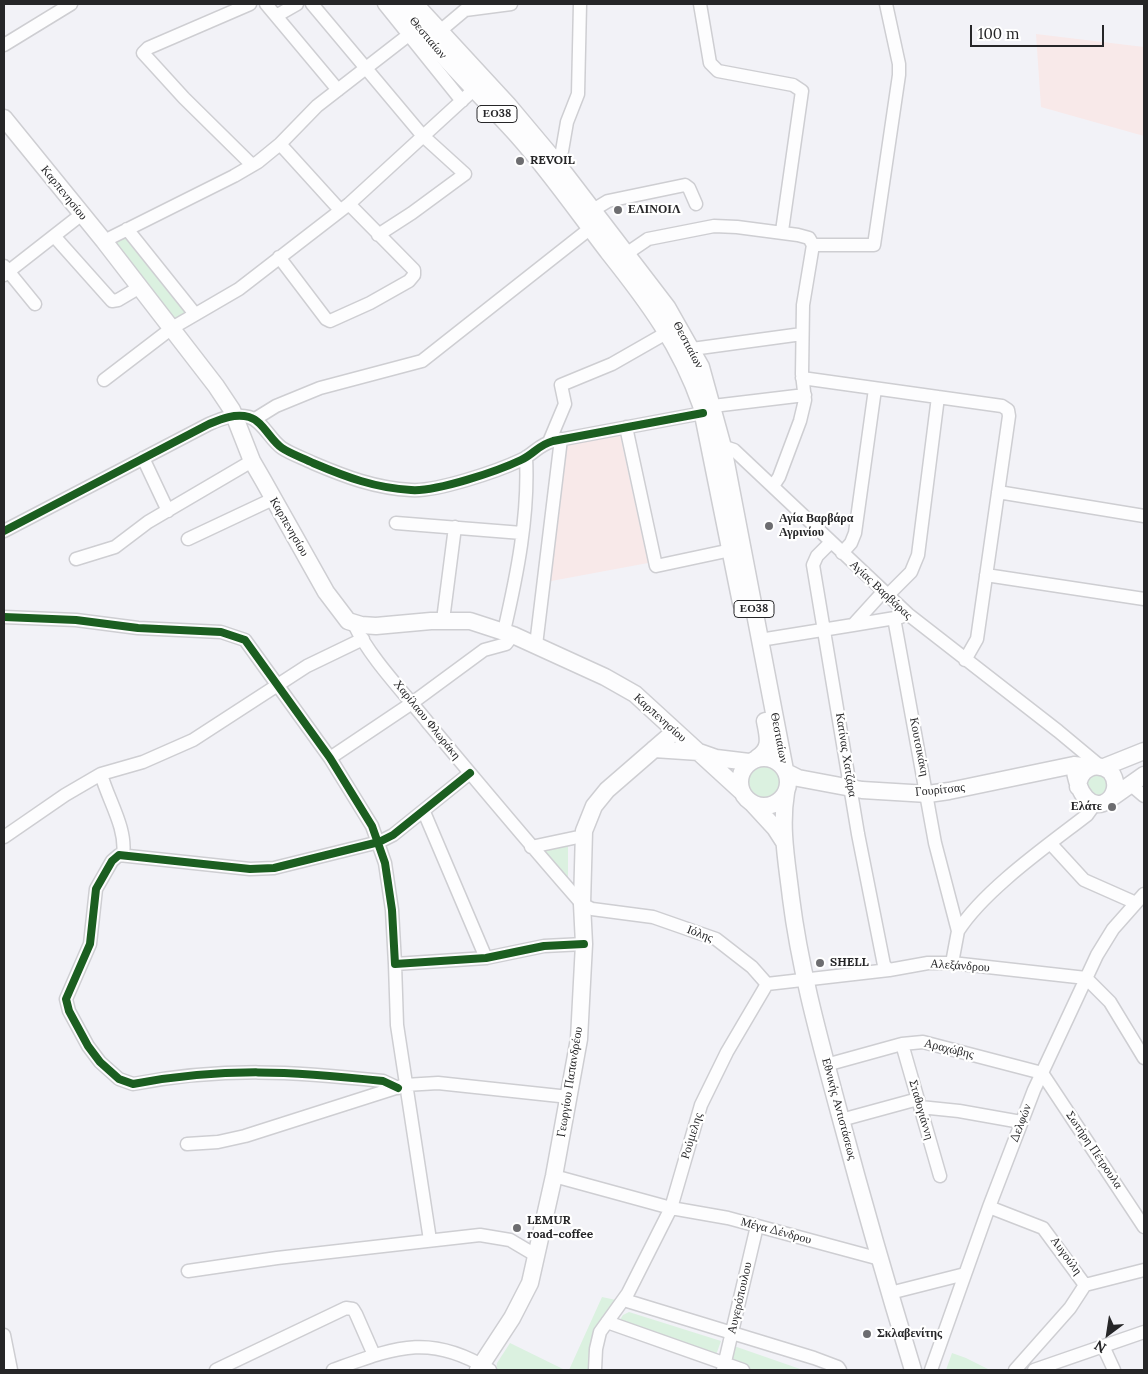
<!DOCTYPE html>
<html>
<head>
<meta charset="utf-8">
<style>
	body { margin:0 }
	#map { position:relative; width:1148px; height:1374px; overflow:hidden; background:#f2f2f7; font-family:Lora,serif }
	canvas { display:block }
	.frame { position:absolute; inset:0; border:5px solid #262628; pointer-events:none }
	.north { position:absolute; left:1083px; top:1309px; width:50px; height:50px; -webkit-text-stroke:4px #fff; paint-order:stroke; rotate:211deg; font-size:14px; font-weight:700; line-height:20px; text-align:center; color:#262628 }
	.north::after { content:''; display:block; margin:auto; width:18px; height:22px; background:#262628; clip-path:polygon(50% 0,100% 100%,50% 72%,0 100%) }
	.scale { position:absolute; left:970px; top:25px; width:134px; height:22px; box-sizing:border-box; border:2px solid #262628; border-top:0; padding-left:6px; font-size:15px; line-height:18px; white-space:nowrap; color:#262628; -webkit-text-stroke:4px #fff; paint-order:stroke }
</style>
</head>
<body>
<div id="map">
<canvas width="1148" height="1374"></canvas>
<div class="frame"></div>
<div class="north">N</div>
<div class="scale">100 m</div>
</div>
<script>
const c = document.querySelector('canvas').getContext('2d');
c.lineJoin = 'round';
function paint(path, color) { c.fillStyle = color; c.fill(path, 'evenodd'); }
function stroke(path, color, width, dash) { c.strokeStyle = color; c.lineWidth = width; c.lineCap = dash ? 'butt' : 'round'; c.setLineDash(dash || []); c.stroke(path); }
function write(font, color, halo, rows, align = 'center') {
  c.font = font + ' Lora,serif'; c.lineWidth = 4.5; c.setLineDash([]); c.textBaseline = 'middle'; c.strokeStyle = halo; c.fillStyle = color; for (const [text, x, y, turn = 0] of rows) {
    c.save(); c.translate(x, y); c.rotate((+turn || 0) * Math.PI / 180); c.textAlign = isNaN(turn) ? turn : align; if (halo) c.strokeText(text, 0, 0); c.fillText(text, 0, 0); c.restore();
  }
}
const education = new Path2D(`
	M1036,34L1144,47V136L1041,107Z
	M620,435L648,563L546,582L563,443Z`);
const green = new Path2D(`
	M126,237L187,313L176,320L115,243Z
	M744 782a20 20 0 1 1 40 0a20 20 0 1 1-40 0Z
	M1103,774L1110,783L1103,796H1092L1086,782L1091,775Z
	M568,846V881L544,853V850Z
	M602,1297L616,1300L590,1370H569Z
	M629,1312L721,1341L716,1355L618,1323L623,1315Z
	M510,1343L565,1370H496L497,1363Z
	M734,1346L803,1370H751L730,1361Z
	M952,1353L966,1358L990,1370H946Z`);
const minor = new Path2D(`
	M250,4L148,48L143,53L184,98L252,165
	M266,4L338,90
	M312,4L422,135L465,174L412,213L378,235
	M384,4L462,101
	M700,4L710,63L718,71L793,85L802,91L782,231
	M276,16L297,4
	M440,31L465,10L511,4
	M4,45L71,4
	M280,144L340,210
	M556,162L562,151L567,122L578,94L580,4
	M593,210L608,201L685,185L689,188L696,204
	M127,229L195,314
	M54,236L112,301L118,300L140,287
	M104,241L234,176L258,162L280,144L317,106L424,23
	M813,245H874L899,75V64L886,4
	M626,254L648,239L714,226L737,227L798,235L809,238L813,245L803,305L802,374L805,400L800,421L779,477L773,486
	M279,257L326,319L330,321L370,303L409,281L414,275V270L349,204
	M4,266L35,304
	M4,275L82,214
	M692,349L802,334
	M802,378L1002,406L1008,410L1009,416L977,639L965,660
	M104,380L172,328L239,289L349,204L480,84
	M713,406L805,395
	M255,419L276,406L320,388L422,361L597,223
	M626,427L656,566L731,550
	M549,442L565,404L561,385L612,364L668,332
	M716,448H728L734,450L909,615L1058,731L1100,766
	M143,458L168,511
	M998,492L1144,516
	M396,523L522,533
	M4,531L209,424C221,419 235,413 249,417C263,421 270,440 282,448C291,454 303,458 313,463C346,477 375,488 411,490C436,492 498,471 521,460C534,454 538,445 553,441L703,413
	M188,539L273,499
	M831,542L817,556L813,565L858,834L884,965L889,970
	M842,553L851,543L855,533L875,389
	M76,559L115,547L148,522L252,461
	M986,575L1144,599
	M887,596L911,572L918,555L938,397
	M4,617L76,620L138,628L221,632L245,640L330,758L372,826L385,863L392,910L395,964L486,958L544,946L584,944
	M894,618L935,843L958,931L952,963
	M443,620L455,527
	M354,624C369,657 406,695 429,724C480,785 530,845 582,904L592,909L653,917L716,939L752,967L767,984
	M853,625L901,617
	M504,631C517,575 529,516 526,457
	M760,640L853,625L883,592
	M536,645L561,439
	M330,758L412,703L484,650L506,644L513,635
	M1131,785L1144,796
	M424,812L486,958
	M4,837L65,795L101,774
	M1051,844L1084,880L1136,903
	M531,847L583,836
	M123,855C127,828 108,800 101,774L143,762L193,740L307,666L363,639
	M958,931C984,890 1047,846 1087,815L1095,804
	M395,964L397,1025L430,1240
	M767,984L889,970L928,963H952L1086,978L1110,1002L1144,1058
	M902,1044L940,1176
	M826,1065L902,1044L923,1042L1042,1073L1144,1227
	M398,1088L383,1081C293,1071 223,1067 133,1084L119,1079L100,1062L88,1046L69,1011L66,999L90,944L96,889L112,861L119,855L250,869L274,868L379,842L393,835L470,773
	M920,1107L959,1111L1021,1122
	M841,1120L918,1099
	M187,1144L218,1142L245,1136L405,1085L438,1083L569,1097
	M554,1176L671,1208L728,1218L880,1259
	M989,1207L1043,1228L1085,1285L1144,1270
	M188,1271L277,1258L480,1235L510,1240L537,1256
	M890,1293L965,1274
	M624,1300L814,1358L838,1367L840,1370
	M607,1322L743,1370
	M4,1335L11,1370
	M1103,1346L1114,1370
	M216,1370L346,1308L353,1309L356,1314L374,1355
	M333,1370C394,1348 429,1332 490,1370
	M595,1370L596,1349L600,1332L628,1293L671,1208L701,1105L727,1052L767,984
	M723,1370L757,1226
	M931,1370L989,1207L1034,1090L1097,955L1113,929L1144,894
	M1015,1370L1070,1308L1085,1285
	M1034,1370L1144,1332`);
const major = new Path2D(`
	M399,4C435,51 478,92 518,136C551,173 579,214 609,253C648,302 680,345 701,405L741,603
	M415,4L509,106L556,162L667,307L701,367L723,447L785,770
	M4,118L104,241L216,386L232,410L252,461L263,480L326,592L348,621L361,625L376,626L431,621H470L513,635L605,677L635,694L741,791
	M654,749L699,752L716,758L749,762
	M740 782a24 24 0 1 1 48 0a24 24 0 1 1-48 0Z
	M757,758C772,748 768,737 765,721
	M1074,765C1082,832 1131,798 1110,771C1095,761 1079,769 1078,787
	M1104,767L1144,751
	M786,772L798,778L862,790L928,794L949,791L1074,765L1091,767
	M786,793C780,828 787,863 791,898C800,970 820,1041 839,1112C862,1198 887,1285 913,1370
	M1110,799L1144,775
	M752,803L775,828L784,842
	M478,1370L512,1318L530,1283L554,1176L579,1039L584,944L582,904L584,831L594,806L607,790L675,731`);
const cycleway = new Path2D(`
	M4,531L209,424C221,419 235,413 249,417C263,421 270,440 282,448C291,454 303,458 313,463C346,477 375,488 411,490C436,492 498,471 521,460C534,454 538,445 553,441L703,413
	M4,617L76,620L138,628L221,632L245,640L330,758L372,826L385,863L392,910L395,964L486,958L544,946L584,944
	M398,1088L383,1081C293,1071 223,1067 133,1084L119,1079L100,1062L88,1046L69,1011L66,999L90,944L96,889L112,861L119,855L250,869L274,868L379,842L393,835L470,773`);
const markers = [
	[520,161,5,"#6d6d70"],
	[618,210,5,"#6d6d70"],
	[769,526,5,"#6d6d70"],
	[1112,807,5,"#6d6d70"],
	[820,963,5,"#6d6d70"],
	[517,1228,5,"#6d6d70"],
	[867,1334,5,"#6d6d70"]
];
const shields = [
	[497,114,40],
	[754,609,40]
];
const shieldNames = [
	["ΕΟ38",497,114],
	["ΕΟ38",754,609]
];
const streetNames = [
	["Θεστιαίων",428,38,50],
	["Καρπενησίου",64,193,51],
	["Θεστιαίων",688,345,62],
	["Καρπενησίου",289,527,60],
	["Αγίας Βαρβάρας",881,590,43],
	["Καρπενησίου",660,718,42],
	["Χαρίλαου Φλωράκη",427,720,51],
	["Θεστιαίων",779,738,79],
	["Κουτσικάκη",919,747,79],
	["Κατίνας Χατζάρα",846,755,81],
	["Γουρίτσας",940,790,-6],
	["Ιόλης",700,934,21],
	["Αλεξάνδρου",960,966,4],
	["Αραχώβης",949,1049,14],
	["Γεωργίου Παπανδρέου",570,1082,-81],
	["Εθνικής Αντιστάσεως",839,1109,75],
	["Σταθογιάννη",921,1110,74],
	["Δελφών",1021,1123,-69],
	["Ρούμελης",692,1136,-73],
	["Σωτήρη Πέτρουλα",1094,1150,56],
	["Μέγα Δένδρου",776,1231,15],
	["Αυγούλη",1066,1256,54],
	["Αυγερόπουλου",740,1298,-77]
];
const poiNames = [
	["REVOIL",530,161],
	["ΕΛΙΝΟΙΛ",628,210],
	["Αγία Βαρβάρα",779,519],
	["Αγρινίου",779,533],
	["Ελάτε",1102,807,"right"],
	["SHELL",830,963],
	["LEMUR",527,1221],
	["road-coffee",527,1235],
	["Σκλαβενίτης",877,1334]
];
paint(education, '#f8e9e9');
paint(green, '#dbf1e0');
stroke(minor, '#ceced2', 15);
stroke(major, '#ceced2', 19);
stroke(minor, '#fdfdfe', 12);
stroke(major, '#fdfdfe', 16);
stroke(cycleway, '#1b5e20', 8);
for (const [x, y, r, color] of markers) { const dot = new Path2D(); dot.arc(x, y, r, 0, 2 * Math.PI); c.fillStyle = color; c.fill(dot); stroke(dot, '#fff', 2); }
for (const [x, y, w] of shields) { const box = new Path2D(); box.roundRect(x - w / 2, y - 8.5, w, 17, 4); c.fillStyle = '#fff'; c.fill(box); stroke(box, '#262628', 1); }
write('bold 11px', '#262628', null, shieldNames);
write('12px', '#262628', '#fff', streetNames);
write('bold 12px', '#262628', '#fff', poiNames, 'left');
</script>
</body>
</html>
